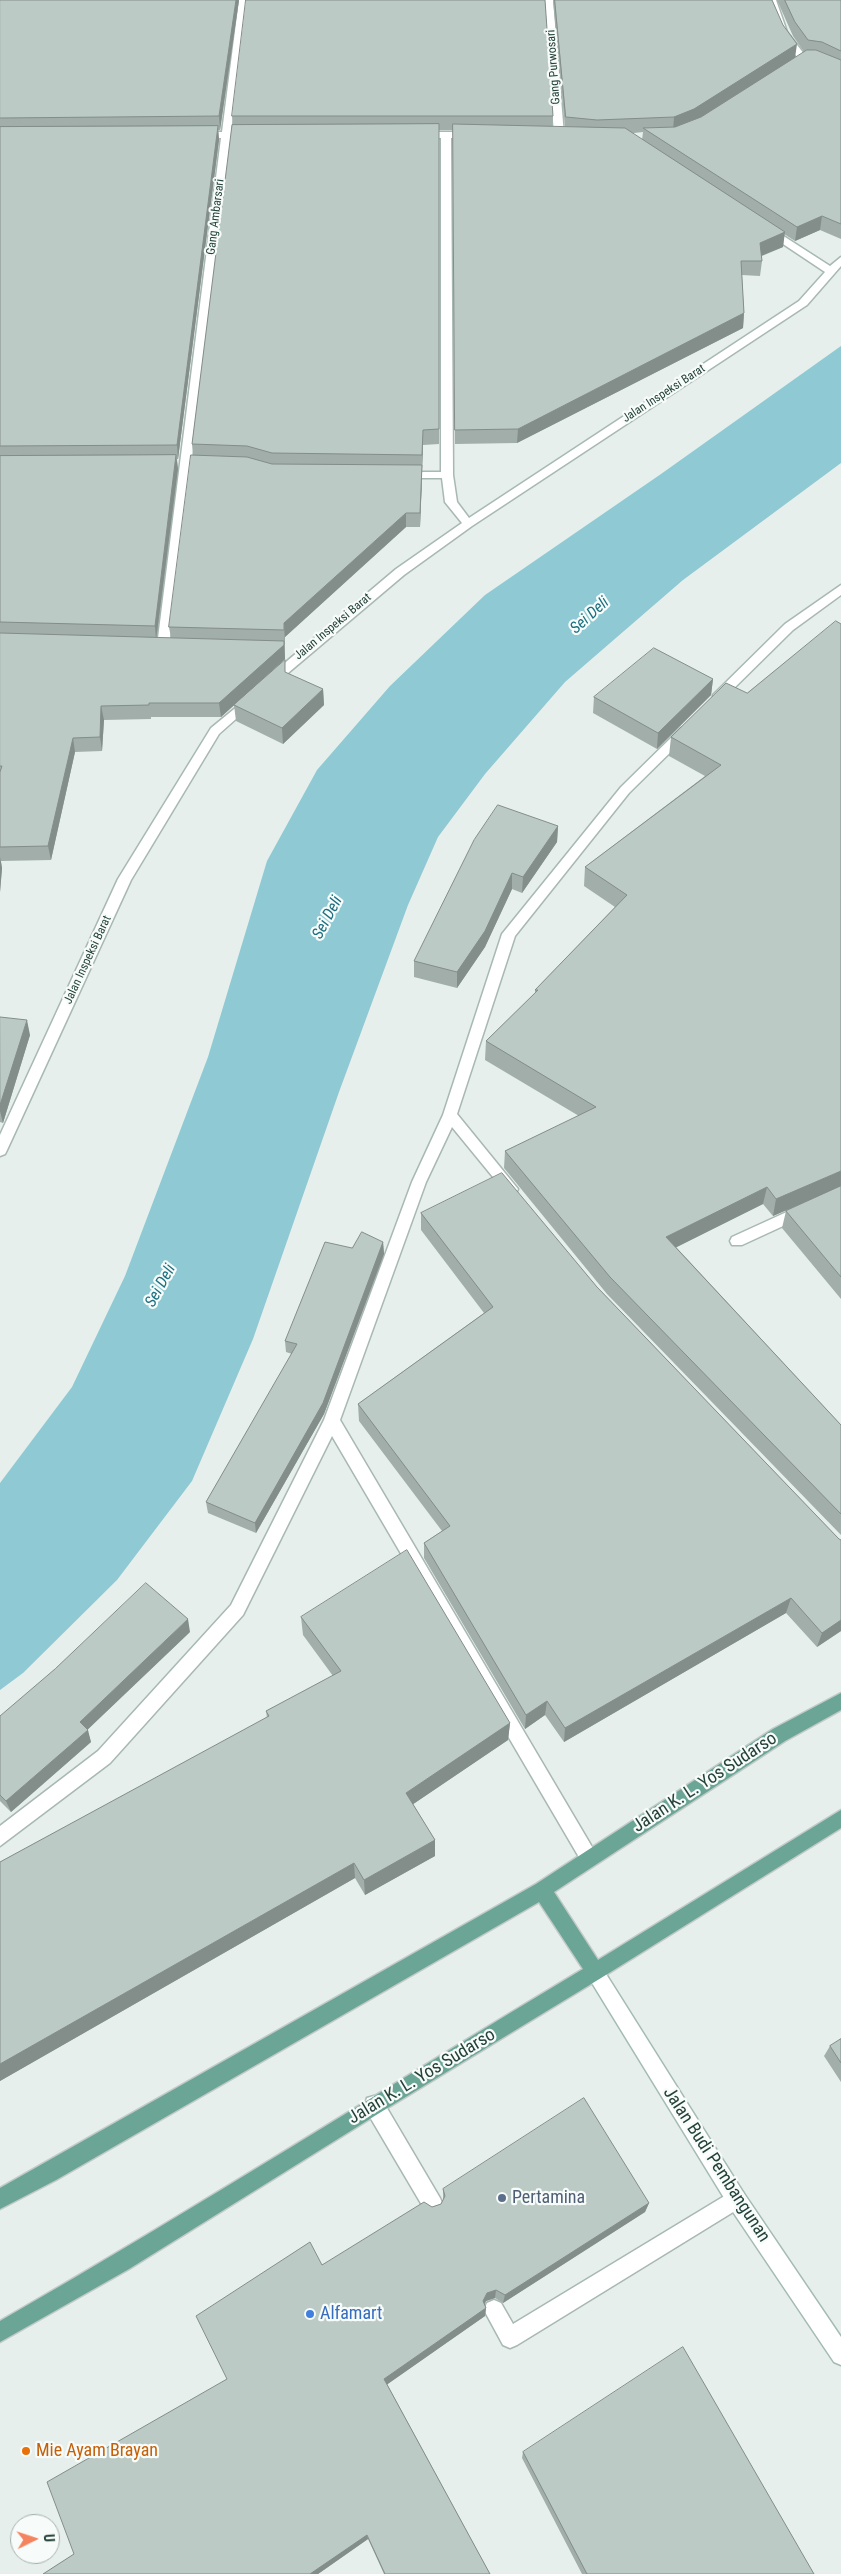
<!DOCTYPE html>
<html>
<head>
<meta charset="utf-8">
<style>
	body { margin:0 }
	#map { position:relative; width:841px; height:2574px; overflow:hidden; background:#e6efeb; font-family:"Roboto Condensed",sans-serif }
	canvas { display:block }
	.north { position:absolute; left:10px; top:2514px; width:50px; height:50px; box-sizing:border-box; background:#f7fbf9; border:1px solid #a3b1ad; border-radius:50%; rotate:86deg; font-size:14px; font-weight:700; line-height:20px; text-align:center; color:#24423a }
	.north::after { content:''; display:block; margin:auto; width:18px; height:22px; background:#f4845f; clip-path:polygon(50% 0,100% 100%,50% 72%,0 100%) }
</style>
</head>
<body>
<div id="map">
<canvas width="841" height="2574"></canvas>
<div class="north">U</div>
</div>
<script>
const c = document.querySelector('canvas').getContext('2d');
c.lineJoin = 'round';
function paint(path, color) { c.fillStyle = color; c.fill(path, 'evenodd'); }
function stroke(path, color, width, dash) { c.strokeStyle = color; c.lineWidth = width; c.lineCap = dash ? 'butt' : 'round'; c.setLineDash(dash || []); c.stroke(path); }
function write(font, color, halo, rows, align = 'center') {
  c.font = font + ' "Roboto Condensed",sans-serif'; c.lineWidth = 4.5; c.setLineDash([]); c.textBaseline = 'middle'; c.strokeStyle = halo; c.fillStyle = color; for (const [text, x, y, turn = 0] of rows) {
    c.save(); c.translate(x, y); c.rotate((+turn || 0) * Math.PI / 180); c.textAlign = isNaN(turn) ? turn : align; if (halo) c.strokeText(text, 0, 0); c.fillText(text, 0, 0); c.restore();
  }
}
const water = new Path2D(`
	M841,346V463L683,580L565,682L485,774L438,837L408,905L339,1092L253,1339L192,1481L117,1580L23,1673L0,1690V1483L72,1387L125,1276L208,1057L267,861L317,770L390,686L485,595L661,474Z`);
const service = new Path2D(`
	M374,2096L381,2098L440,2198L443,2205L440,2212L433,2215L426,2212L367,2112L365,2105L367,2098Z
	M736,2189L743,2192L746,2199L743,2206L517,2345L510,2348L503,2345L484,2310L487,2303L494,2300L501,2303L513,2324Z`);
const minor = new Path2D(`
	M239,0H247L231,132H251L256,135L251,138H231L169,646L163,650L157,646L221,138H199L194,135L199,132H222Z
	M545,0H553L564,135L559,138L554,135Z
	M768,0H776L787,32L808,59L806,61H800L778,32Z
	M419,132H473L478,135L473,138H451L453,475L457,502L469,518L799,301L825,272L765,232V228H771L830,266L841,257V266L807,305L472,526L404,575L275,684H267V678L396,569L462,523L445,502L442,478H403L397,475L403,472H441V138L416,137V133Z
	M841,585V595L793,630L721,701H713V695L785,624Z
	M250,696L256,700L254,703L219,734L131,880L7,1150L5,1154L0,1156V1135L118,879L211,728Z
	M685,727L691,731L689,734L629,793L515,936L457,1114L518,1189L516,1193H506L452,1127L426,1182L340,1420L595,1852L598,1858L595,1864L589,1867L583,1864L332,1436L243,1615L110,1763L0,1846V1826L98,1751L231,1605L324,1420L412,1182L443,1115L502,934L621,787L681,728Z
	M802,1205L807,1207L809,1211L807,1215L742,1245H732L730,1241L732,1237Z`);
const secondary = new Path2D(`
	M595,1963L601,1966L743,2192L841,2337V2365L834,2362L729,2206L589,1978L586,1972L589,1966Z`);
const primary = new Path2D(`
	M841,1693V1710L785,1741L554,1892L598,1960L841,1810V1828L601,1978L381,2112L129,2269L0,2342V2321C197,2208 388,2086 583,1969L539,1902L56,2180L0,2209V2188L536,1884L773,1729Z`);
const wall = new Path2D(`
	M0,0H239L220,130H218L219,140L178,459H177L178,469L157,638H171L169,627L193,455L192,444L233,125L232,116H553L552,127H565L553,0H772L795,58L804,52L793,36L777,0H841V239L820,230L795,241L784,234L783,247L762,256V261L760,276L742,275L744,313L743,328L517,443L455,444L453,130H439V444L423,445L420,527H406L285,637V659L221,717H151V719L104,720L102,751L75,752L51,860L1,861L2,868L0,892ZM643,132L642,140L631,133H634Z
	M841,624V1299L782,1228L786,1211L812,1199L773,1216L763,1204L676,1247L841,1425V1535L607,1294L504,1168L505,1151L579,1116L485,1060L486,1041L535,993V990L615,907L584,886L585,867L705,776L669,756L671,737L747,693Z
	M713,679L711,695L657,749L593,713L594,697Z
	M323,689L324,705L283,744L236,721L234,705Z
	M558,826L557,842L522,893L512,889L485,947L457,988L414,977V961Z
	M0,1017L30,1035L3,1123L0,1122Z
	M421,1213L597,1287L839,1539L841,1631L817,1647L786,1613L564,1742L545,1715L525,1729L424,1558V1543L442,1531L359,1421L358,1404L484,1313L421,1230Z
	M383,1242L384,1254L324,1414L256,1533L208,1513L206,1502L292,1354L286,1352L285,1341L352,1248Z
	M301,1617L510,1723L508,1740L413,1804L435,1840V1856L365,1895L355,1878L0,2081V1862L267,1718L266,1711L333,1676L303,1635Z
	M190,1632L87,1730L91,1742L11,1812L0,1801V1716Z
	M841,2039V2082L824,2056L830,2046Z
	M443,2189L649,2203L645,2212L503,2303L495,2298L486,2301L485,2304L486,2308L485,2316L387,2384L490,2574H384L368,2539L318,2574H43L74,2554L227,2379L322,2265L432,2207L441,2204L443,2200Z
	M523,2452L814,2574H582L522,2458Z`);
const shadedWall = new Path2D(`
	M236,0H239L220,130L219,116Z
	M797,44L795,58L692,123L673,131L674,117Z
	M218,126L219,140L178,459L177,445Z
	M822,216L820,230L795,241L797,227Z
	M785,232L783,247L758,257L760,243Z
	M744,313L743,328L517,443L518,429Z
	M423,430V445L422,470V455Z
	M176,455L178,469L156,640L155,626Z
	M422,465V480L420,527V513Z
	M406,513V527L285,637V644L284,623Z
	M284,641L285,659L221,717L219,703Z
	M713,679L711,695L657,749L658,733Z
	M323,689L324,705L283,744L282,728Z
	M101,706L104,720L102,751L100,737Z
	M73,738L75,752L51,860L48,846Z
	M558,826L557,842L522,893L523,877Z
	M0,857L2,868L0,892Z
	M512,873V889L485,947L457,988V972Z
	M27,1020L30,1035L3,1123L0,1111V1105Z
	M841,1171V1186L773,1216L776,1199Z
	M767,1187L763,1204L663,1254L666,1237Z
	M383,1242L384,1254L324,1414L256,1533L255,1523Z
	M791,1598L786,1613L564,1742L565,1728Z
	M188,1619L190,1632L83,1734L80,1722Z
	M841,1620V1631L817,1647L822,1633Z
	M547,1701L545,1715L525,1729L526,1715Z
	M510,1723L508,1740L406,1809V1793Z
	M88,1730L91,1742L11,1812L6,1801Z
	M435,1840V1856L365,1895L364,1880Z
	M354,1863L355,1878L0,2081V2064Z
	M649,2203L645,2212L503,2303L505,2295Z
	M496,2290L495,2298L486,2301L482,2309L483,2301L487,2293Z
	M486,2308L485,2316L385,2386L384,2379Z
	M367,2535L368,2539L318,2574H310Z`);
const building = new Path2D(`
	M0,0H236L219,116L0,118Z
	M246,0H545L553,116H232Z
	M555,0H772L783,25L797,44L694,109L674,117L597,120L566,117Z
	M785,0H841V51L822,42L808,40L795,22Z
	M807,50H816L841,60V224L822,216L797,227L643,128L675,127L701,117Z
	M439,124V429L423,430L422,455L272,453L247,446L192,444L232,125Z
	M453,124L625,128L785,232L760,243L762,261H741L744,313L518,429L455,430Z
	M218,126L177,445L0,446V127Z
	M176,455L155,626L0,622V456Z
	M191,455L247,457L272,464L422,465L420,513H406L284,623V630L169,627Z
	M836,621L841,624V1171L776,1199L767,1187L666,1237L841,1425V1514L610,1277L505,1151L596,1107L486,1041L538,990H535L627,895L585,867L721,765L671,737L726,683L747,693Z
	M0,633L284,641V645L219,703H149V705L101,706L100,737L73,738L48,846L0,847V772L2,766H0Z
	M654,648L713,679L658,733L594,697Z
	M285,660V672L323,689L282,728L234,705Z
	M498,805L558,826L523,877L512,873L485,931L457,972L414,961L474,840Z
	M0,1017L27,1020L0,1105Z
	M502,1173L597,1287L839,1539L841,1540V1620L822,1633L791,1598L565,1728L547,1701L526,1715L424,1543L450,1526L358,1404L493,1307L421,1213Z
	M841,1186V1277L786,1211Z
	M362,1232L383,1242L323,1403L255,1523L206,1502L297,1344L285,1341L325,1242L352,1248Z
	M407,1550L510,1723L406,1793L435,1840L364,1880L354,1863L0,2064V1862L269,1716L266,1711L341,1671L301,1617Z
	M146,1583L188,1619L80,1722L88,1730L6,1801L0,1795V1716L55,1669Z
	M841,2039V2063L830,2046Z
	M584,2098L649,2203L505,2295L496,2290L487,2293L483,2301L486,2308L384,2379L490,2574H385L367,2535L310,2574H43L74,2554L47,2482L227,2379L196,2316L310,2242L322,2265L424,2202L432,2207L441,2204L445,2196L443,2189Z
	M683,2347L814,2574H587L523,2452Z`);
const markers = [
	[502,2198,5,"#5c6f8a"],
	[310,2314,5,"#3f7fe0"],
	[26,2451,5,"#e8710a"]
];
const farStreetnames = [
	["Gang Purwosari",554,67,-94],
	["Gang Ambarsari",216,217,-83],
	["Jalan Inspeksi Barat",664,394,-33],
	["Jalan Inspeksi Barat",333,627,-40],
	["Jalan Inspeksi Barat",88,960,-65]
];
const waterNames = [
	["Sei Deli",590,616,-42],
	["Sei Deli",328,918,-62],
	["Sei Deli",161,1286,-61]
];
const nearStreetnames = [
	["Jalan K. L. Yos Sudarso",705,1783,-33],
	["Jalan K. L. Yos Sudarso",422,2077,-31],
	["Jalan Budi Pembangunan",716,2165,57]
];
const nearServicenames = [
	["Pertamina",512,2198]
];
const nearShopnames = [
	["Alfamart",320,2314]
];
const nearFoodnames = [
	["Mie Ayam Brayan",36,2451]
];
paint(water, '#8ec9d4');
stroke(service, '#a8b8b2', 3);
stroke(minor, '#a8b8b2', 3);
stroke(secondary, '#a4bbb3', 3);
stroke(primary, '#c2cac8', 3);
paint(service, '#fff');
paint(minor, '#fff');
paint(secondary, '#fff');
paint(primary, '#6aa596');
paint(wall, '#a1aea9');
paint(shadedWall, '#838d89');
paint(building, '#bbcac4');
stroke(building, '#838d89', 1);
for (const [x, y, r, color] of markers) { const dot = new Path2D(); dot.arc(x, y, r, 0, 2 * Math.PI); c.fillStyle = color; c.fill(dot); stroke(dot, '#f7fbf9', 2); }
write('12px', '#24423a', '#f7fbf9', farStreetnames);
write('italic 16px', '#1c6f80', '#f7fbf9', waterNames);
write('18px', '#24423a', '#f7fbf9', nearStreetnames);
write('18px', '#4e5e75', '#f7fbf9', nearServicenames, 'left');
write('18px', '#366cbe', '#f7fbf9', nearShopnames, 'left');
write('18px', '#c56008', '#f7fbf9', nearFoodnames, 'left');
</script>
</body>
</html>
